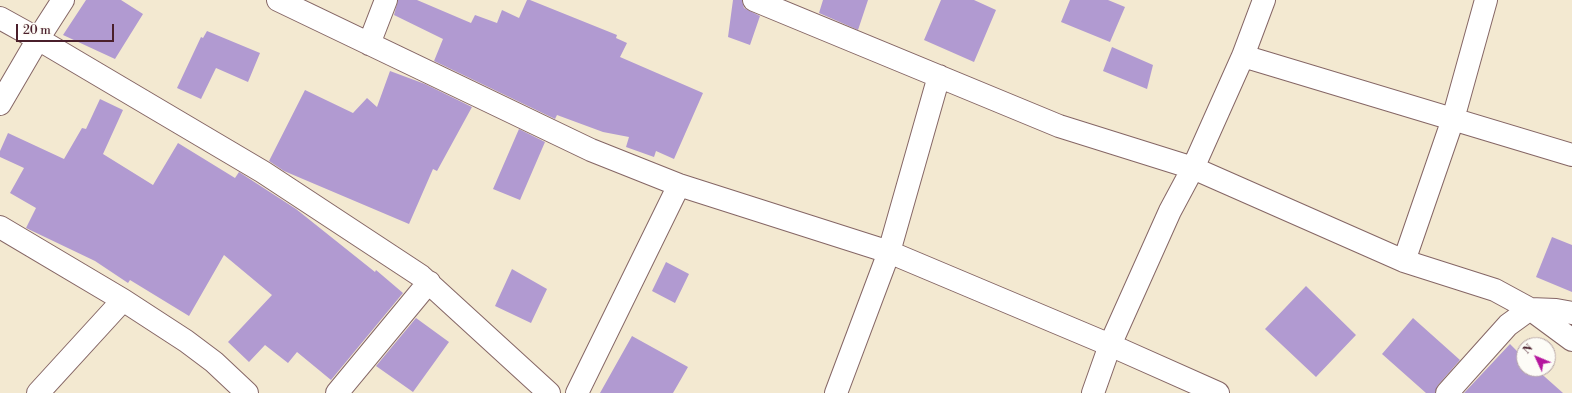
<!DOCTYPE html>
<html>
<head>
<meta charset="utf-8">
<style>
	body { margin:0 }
	#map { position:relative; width:1572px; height:393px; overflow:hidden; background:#f3e9d1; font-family:"Libre Bodoni",serif }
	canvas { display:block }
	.north { position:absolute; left:1516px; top:337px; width:40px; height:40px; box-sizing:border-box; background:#fdfcf7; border:1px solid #b5a4a5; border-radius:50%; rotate:314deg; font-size:11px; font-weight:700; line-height:16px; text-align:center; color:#4a1f2b }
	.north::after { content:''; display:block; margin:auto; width:14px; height:18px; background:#b5179e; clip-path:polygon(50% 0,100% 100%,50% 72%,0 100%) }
	.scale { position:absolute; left:16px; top:24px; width:98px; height:18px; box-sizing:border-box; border:2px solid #4a1f2b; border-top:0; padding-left:5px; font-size:12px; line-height:14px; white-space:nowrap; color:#4a1f2b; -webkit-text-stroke:3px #fdfcf7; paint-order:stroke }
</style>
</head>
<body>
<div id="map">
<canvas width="1572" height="393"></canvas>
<div class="north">N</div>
<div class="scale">20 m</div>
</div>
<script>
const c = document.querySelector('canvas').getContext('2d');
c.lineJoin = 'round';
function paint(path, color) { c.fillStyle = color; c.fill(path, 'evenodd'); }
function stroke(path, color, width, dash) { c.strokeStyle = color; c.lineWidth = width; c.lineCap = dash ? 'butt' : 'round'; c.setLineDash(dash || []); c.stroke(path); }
const building = new Path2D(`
	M86,0H121L143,14L115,59L63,35Z
	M398,0H417L471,23L475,15L497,23L502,10L519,18L527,0H530L617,35L616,38L627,43L620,57L703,93L674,159L656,151L654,157L626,147L629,137L603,132L557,115L555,119L434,61L443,39L394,15Z
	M733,0H742L744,8L760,16L750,45L728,37Z
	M823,0H868L858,30L819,13Z
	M941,0H974L996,10L974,62L924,40Z
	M1070,0H1108L1125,7L1110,42L1061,22Z
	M207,31L260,53L248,82L216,68L201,99L177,88L201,37L203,38Z
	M1112,47L1153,65L1147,89L1103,71Z
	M390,71L425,84L472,107L437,171L433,169L409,224L284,171L269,161L305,90L353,113L367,98L377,107Z
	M100,99L123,110L103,154L153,185L178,143L235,178L239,172L296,209L375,272L376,270L403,293L331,380L297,352L288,363L265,345L249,362L228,342L272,295L224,255L189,316L130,280L128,283L95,261L26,228L36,208L10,193L24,168L0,157V151L8,133L64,159L82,128L86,129Z
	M519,129L545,142L520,200L493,189Z
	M1552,237L1572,245V292L1536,277Z
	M666,262L689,274L675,303L652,291Z
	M512,269L547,289L531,323L495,306Z
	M1306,286L1356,335L1316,377L1265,329Z
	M416,318L449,342L413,392L376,366Z
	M1413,318L1460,360L1438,385L1435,393H1426L1382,354Z
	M632,336L688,367L673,393H600Z
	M1510,344L1524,358V369H1536L1563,393H1464Z`);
const street = new Path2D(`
	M278,0L591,150L679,185L889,252L1110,345L1218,393
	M754,0L1059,126L1193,168L1404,261L1495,290L1530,309L1572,340
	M0,18L38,39L263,172L421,276L549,393
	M369,44L386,0
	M1243,56L1572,155
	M0,104L38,39L63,0
	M0,227L123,300L186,341L214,362L247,393
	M1404,261L1453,119L1486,0
	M38,393L123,300
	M337,393L429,282
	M577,393L679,185
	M836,393L889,252L939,76
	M1093,393L1110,345L1170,211L1193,168L1243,56L1264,0
	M1447,393L1508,325L1530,309L1556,310L1572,313`);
paint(building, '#b19ad1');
stroke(street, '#856665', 24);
stroke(street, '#fff', 22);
</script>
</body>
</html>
